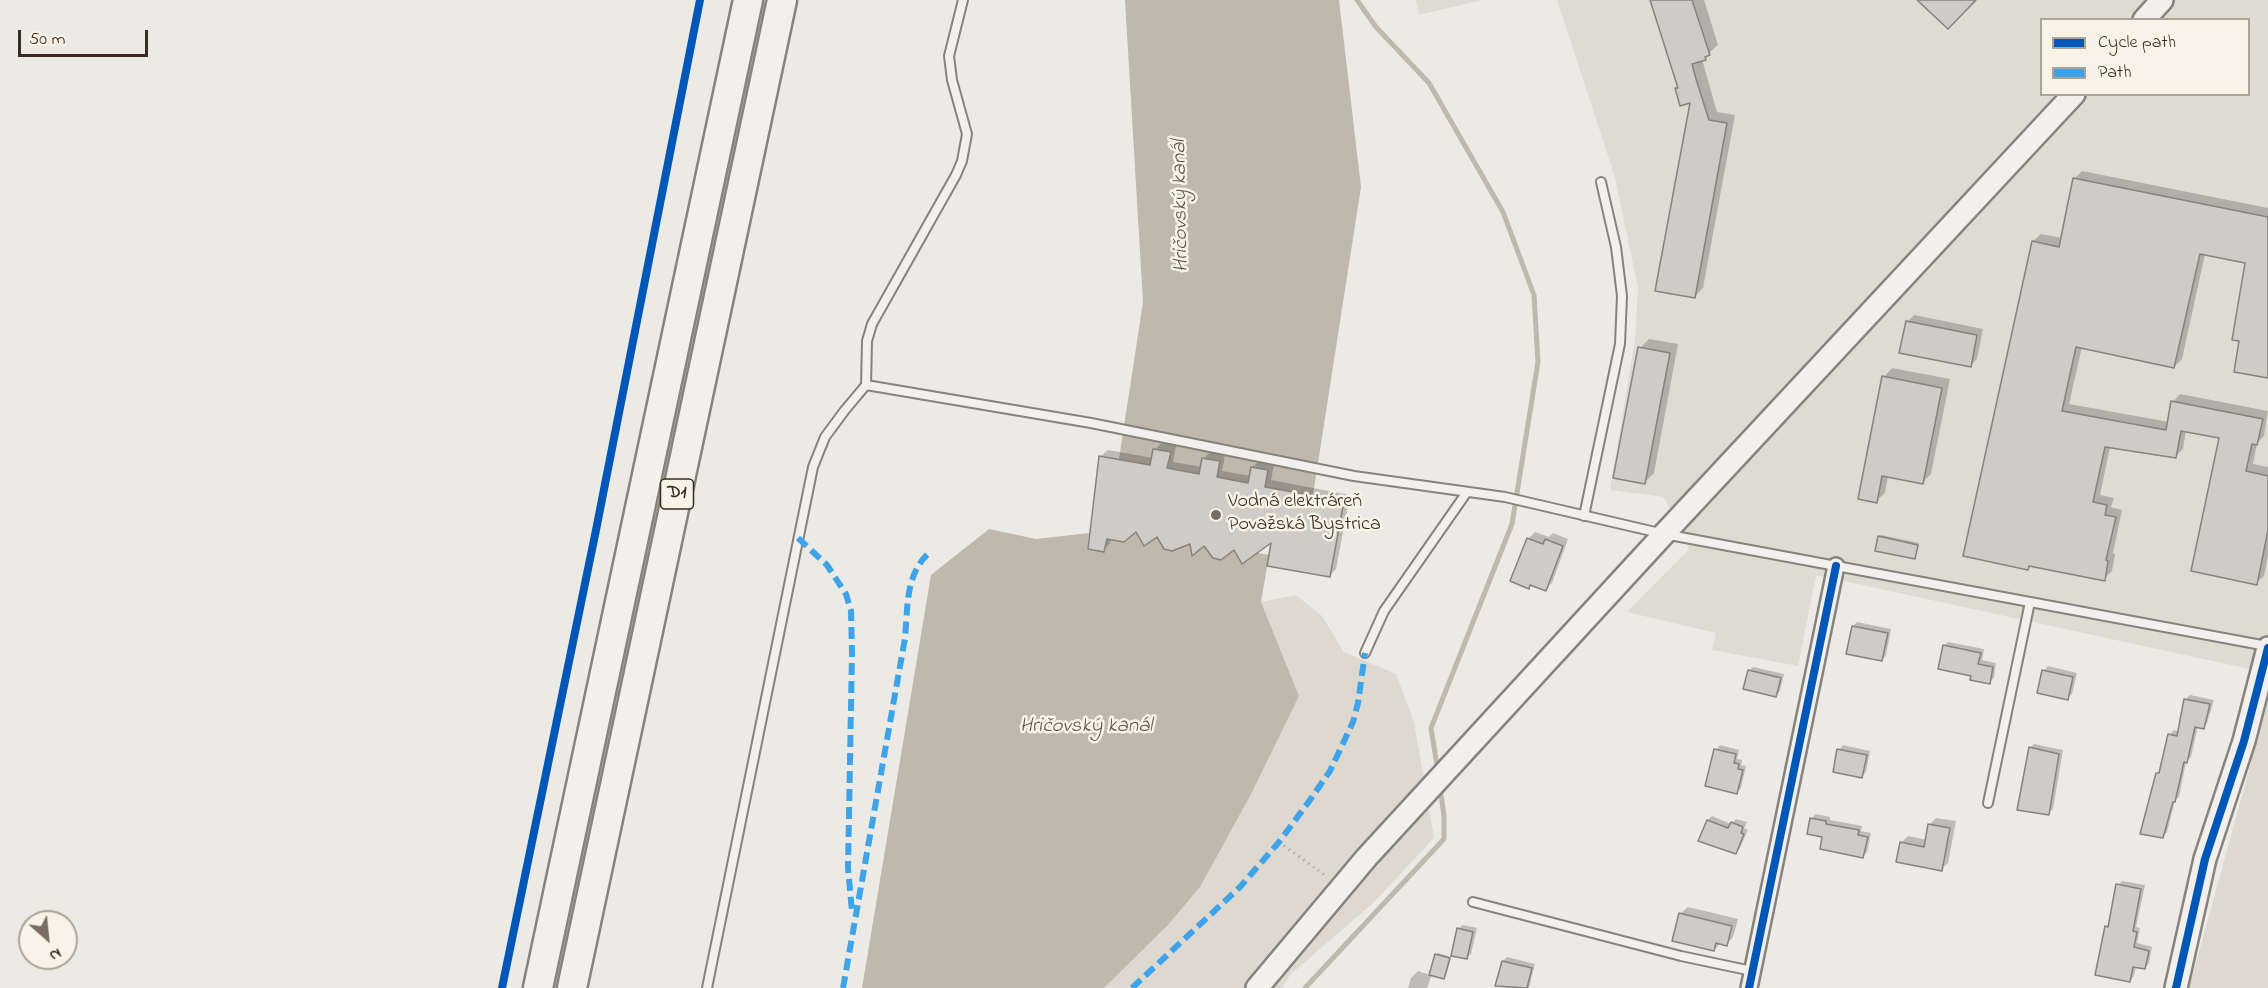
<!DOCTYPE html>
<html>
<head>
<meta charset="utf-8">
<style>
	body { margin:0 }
	#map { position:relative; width:2268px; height:988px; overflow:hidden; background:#eceae4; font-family:"Indie Flower",sans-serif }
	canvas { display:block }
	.legend { position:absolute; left:2040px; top:18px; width:210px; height:78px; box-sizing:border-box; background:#f7f3e8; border:2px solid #aca397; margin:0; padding:8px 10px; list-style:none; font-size:18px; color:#3b2a1e }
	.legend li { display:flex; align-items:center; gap:12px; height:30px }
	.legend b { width:30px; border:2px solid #aca397 }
	.north { position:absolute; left:18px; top:910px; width:60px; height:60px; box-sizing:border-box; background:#f7f3e8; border:2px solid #aca397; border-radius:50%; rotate:153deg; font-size:16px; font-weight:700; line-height:24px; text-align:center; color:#3b2a1e }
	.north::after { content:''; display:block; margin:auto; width:21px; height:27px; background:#796d63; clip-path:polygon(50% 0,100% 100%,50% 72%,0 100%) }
	.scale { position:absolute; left:18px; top:30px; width:130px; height:27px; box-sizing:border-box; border:3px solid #3b2a1e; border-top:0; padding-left:8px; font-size:18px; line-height:21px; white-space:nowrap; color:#3b2a1e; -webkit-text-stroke:4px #f7f3e8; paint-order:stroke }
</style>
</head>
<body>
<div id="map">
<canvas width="2268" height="988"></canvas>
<ul class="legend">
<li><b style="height:8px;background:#0057b8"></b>Cycle path</li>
<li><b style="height:8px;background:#3fa3ea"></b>Path</li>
</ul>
<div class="north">N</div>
<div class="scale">50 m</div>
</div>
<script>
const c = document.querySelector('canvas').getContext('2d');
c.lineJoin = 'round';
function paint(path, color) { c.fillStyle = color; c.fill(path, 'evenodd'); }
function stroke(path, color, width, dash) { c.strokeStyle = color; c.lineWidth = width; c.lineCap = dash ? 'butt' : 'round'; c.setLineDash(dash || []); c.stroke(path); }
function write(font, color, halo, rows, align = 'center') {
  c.font = font + ' "Indie Flower",sans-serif'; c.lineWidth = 5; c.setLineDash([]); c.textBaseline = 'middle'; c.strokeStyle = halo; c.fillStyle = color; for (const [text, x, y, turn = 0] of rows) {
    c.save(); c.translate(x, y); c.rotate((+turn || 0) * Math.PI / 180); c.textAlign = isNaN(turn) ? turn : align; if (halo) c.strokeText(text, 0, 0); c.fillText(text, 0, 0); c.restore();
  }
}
const built = new Path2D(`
	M1416,0H1482L1419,15Z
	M1557,0H2268V673L1816,575L1798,666L1712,650L1716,633L1627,612L1689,549L1664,497L1610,490L1635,340L1638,288L1615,177ZM2042,20H2248V94H2042Z`);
const green = new Path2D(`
	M1296,595L1322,616L1344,652L1396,674L1414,722L1434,838L1373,903L1290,975L1282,988H1104L1168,925L1200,887L1299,696L1261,602Z
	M2268,701V988H2189Z`);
const water = new Path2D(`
	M1125,0H1339L1361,187L1313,495L1265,487L1268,470L1257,468L1248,483L1217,477L1219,461L1202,458L1199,474L1167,468L1171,452L1153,449L1150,465L1119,459L1143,302Z
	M989,529L1036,539L1089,533L1088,548L1102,551L1105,549L1108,531L1128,529L1144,532L1143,545L1147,544L1149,533L1165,536V549L1172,551L1193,541L1191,551L1193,555L1198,542L1213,545L1212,556L1221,560L1224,558L1226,547L1242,550L1240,561L1243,564L1247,551L1269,555L1261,602L1299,696L1251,794L1200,887L1168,925L1104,988H862L931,575Z`);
const shadow = new Path2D(`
	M1652,0H1704L1718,45L1702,59L1717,112L1735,115L1703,288L1694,297L1692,101L1677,89L1679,86Z
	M2082,171L2268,208V377L2241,340L2246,262L2205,254L2182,359L2174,367L2082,347L2069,404L2169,422L2173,402L2180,394L2268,411L2264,436L2257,443L2253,464L2268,467V555L2264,576L2256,583L2220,437L2186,430L2183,449L2176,456L2110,447L2100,495L2114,498L2111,507L2122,510L2113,553L2115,554L2112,571L2104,579L2031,564L2028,568L2033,241L2041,234L2062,238L2074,179Z
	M1914,315L1983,329L1977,359L1970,366L1907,322Z
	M1649,339L1678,344L1654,473L1645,482L1640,348Z
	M1892,368L1950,379L1931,474L1922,483L1888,476L1885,493L1876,501L1884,377Z
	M1161,443L1176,446L1173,462L1202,467L1203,459L1210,452H1215L1225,455L1222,471L1251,476L1253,467L1259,461L1274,464L1271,480L1350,495L1336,569L1329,576L1273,540L1235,548L1191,542L1137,529L1111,538L1110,543L1104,550L1089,547L1101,456L1108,450L1153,458L1155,450Z
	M1535,532L1549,537L1553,533L1568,539L1552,583L1545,589L1532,584L1528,587V539Z
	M1881,535L1919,543L1916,556L1914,557L1879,537Z
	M1857,622L1891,629L1886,655L1882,660L1853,626Z
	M1948,642L1984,649L1982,660L1996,663L1994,678L1989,682L1973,675L1944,646Z
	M2048,666L2077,673L2072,694L2067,698L2044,671Z
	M1753,667L1784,674L1780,691L1776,696L1749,671Z
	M2190,695L2214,700L2207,723L2203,727L2198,726L2191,757L2186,762L2179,797L2175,800L2167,832L2163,837L2157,774L2162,769L2169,735L2174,730L2179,732L2186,699Z
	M2034,744L2063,750L2053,809L2048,813L2030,748Z
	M1720,745L1739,750L1737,759L1742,760L1741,765L1746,766L1741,788L1737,792L1716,750Z
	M1843,745L1870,751L1866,772L1862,776L1839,750Z
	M1816,814L1830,817V820L1862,826L1861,831L1871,833L1867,852L1863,856L1824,836L1811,819Z
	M1712,816L1731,824L1736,819L1747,822L1744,828L1748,830L1740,848L1736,853L1708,820Z
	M1936,818L1956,821L1948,863L1941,869L1901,843L1908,836L1927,840L1930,824Z
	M2122,881L2145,885L2136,927L2140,928L2137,943L2152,947L2149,963L2145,968L2136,966L2134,976L2130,981L2106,927L2110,923L2118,885Z
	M1688,907L1738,919L1733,937L1727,944L1721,943L1714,950L1674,940L1681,913Z
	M1463,925L1477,928L1471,954L1466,958L1458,929Z
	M1438,953L1451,957L1446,976L1444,977L1432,974L1427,988H1408L1411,978L1418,971L1430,975Z
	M1507,957L1535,964L1529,988H1509L1497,985L1503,961Z`);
const stream = new Path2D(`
	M1357,0L1376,27L1429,83L1503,212L1534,295L1538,362L1512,524L1431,728L1438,772
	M1305,988L1444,839V816L1440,787`);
const building = new Path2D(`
	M1650,0H1692L1710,55L1705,57L1706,60L1692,64L1696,79L1709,120L1727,123L1695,298L1655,291L1690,103L1680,106L1675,88H1678Z
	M1917,0H1976L1948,29Z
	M2073,178L2268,217V378L2234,372L2239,341L2232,340L2245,263L2200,254L2174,368L2076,347L2062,411L2166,430L2171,401L2263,419L2257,445L2252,444L2246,471L2268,476V530L2257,585L2191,571L2219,438L2181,431L2176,458L2105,447L2093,502L2107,505L2105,515L2116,517L2106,560L2108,561L2105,581L2029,566L2028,570L1963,556L2032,241L2059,247Z
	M1906,321L1977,335L1971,367L1899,353Z
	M1638,347L1670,353L1645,484L1613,478Z
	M1882,376L1942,388L1923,484L1882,476L1877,503L1858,499Z
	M1153,449L1171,452L1167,468L1199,474L1202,458L1207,459L1220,461L1217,477L1248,483L1251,467L1268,470L1265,487L1344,501L1330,577L1267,566L1271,543L1242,564L1234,550L1221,560L1213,558L1204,546L1192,556L1190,544L1172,551L1164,549L1157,537L1144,546L1136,532L1124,542L1107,539L1104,552L1088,549L1099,456L1150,465Z
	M1878,536L1918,545L1915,559L1875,551Z
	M1527,538L1543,544L1545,539L1563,546L1546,591L1530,585L1529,589L1510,581Z
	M1852,626L1888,633L1882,661L1846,654Z
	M1943,645L1981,653L1978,664L1993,667L1990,684L1970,680L1971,676L1938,669Z
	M1748,670L1781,678L1776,697L1743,689Z
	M2042,670L2073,677L2068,700L2037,693Z
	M2184,699L2210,704L2204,729L2195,727L2187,763L2184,762L2175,802H2173L2163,838L2140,834L2156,773H2159L2168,734L2177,736Z
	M2029,747L2059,754L2049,815L2017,810Z
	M1714,749L1736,754L1734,763L1739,764L1738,769L1743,770L1737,794L1705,786Z
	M1837,749L1867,755L1862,778L1833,772Z
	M1810,818L1826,821V824L1859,830L1858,835L1868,837L1863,858L1820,849L1822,837L1807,834Z
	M1707,820L1728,828L1731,822L1743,827L1741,833L1744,834L1736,854L1698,841Z
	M1928,824L1950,828L1942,871L1896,862L1900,842L1924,847Z
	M2116,884L2141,889L2133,931L2137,932L2134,947L2149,951L2145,969L2133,967L2130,982L2095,975L2105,926L2108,927Z
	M1679,913L1732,926L1727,946L1716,943L1714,951L1672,941Z
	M1457,928L1473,932L1467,959L1451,956Z
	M1435,954L1450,958L1444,979L1429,975Z
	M1502,961L1532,968L1527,988L1495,986Z`);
const path = new Path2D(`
	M1279,842L1326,876`);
const lane = new Path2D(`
	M866,385L1091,423L1354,476L1505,497L1664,534L2030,602L1988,803
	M1584,516L1620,344L1622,296L1616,247L1601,182
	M2030,602L2267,646
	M1365,653L1384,611L1467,492
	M1473,902L1681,956L1752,971
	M707,988L813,467L825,437L845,410L866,385L867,341L872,324L956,175L962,161L967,134L952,80L949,56L963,0`);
const street = new Path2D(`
	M1749,988L1836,566`);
const secondary = new Path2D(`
	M2144,20L2162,0
	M1257,988L1367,857L1664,534L2074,94
	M2176,988L2205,859L2244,741L2268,648`);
const highway = new Path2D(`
	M538,988L748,0
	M572,988L782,0`);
const quiet = new Path2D(`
	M798,538L827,565L846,594L851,611L852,653L848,868L852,912
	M843,988L905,638C908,606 905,573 931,551
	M1132,988L1240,887L1279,842L1310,800L1330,771L1353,722L1358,703L1365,653`);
const cycleway = new Path2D(`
	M502,988L596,530L700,0
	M1749,988L1836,566
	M2176,988L2205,859L2244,741L2268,648`);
const markers = [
	[1216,515,6,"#796d63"]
];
const shields = [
	[677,494,33]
];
const shieldNames = [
	["D1",677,494]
];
const poiNames = [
	["Vodná elektráreň",1228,503],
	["Považská Bystrica",1228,526]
];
const waterNames = [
	["Hričovský kanál",1182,206,-91],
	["Hričovský kanál",1086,728]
];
paint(built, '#dedbd2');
paint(green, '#ddd9d0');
paint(water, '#beb8ad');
paint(shadow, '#0003');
stroke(stream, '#beb8ad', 5);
paint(building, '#cfccc7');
stroke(building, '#86827c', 1.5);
stroke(lane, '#86827c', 12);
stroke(street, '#86827c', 20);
stroke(secondary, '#86827c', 26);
stroke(highway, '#86827c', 33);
stroke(path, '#b0ada8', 3, [1.5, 4.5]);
stroke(lane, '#f1f0ec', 8);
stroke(street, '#f1f0ec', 15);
stroke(secondary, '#f1f0ec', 21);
stroke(highway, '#f1f0ec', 28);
stroke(quiet, '#3fa3ea', 6, [12, 6]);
stroke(cycleway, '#0057b8', 8);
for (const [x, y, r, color] of markers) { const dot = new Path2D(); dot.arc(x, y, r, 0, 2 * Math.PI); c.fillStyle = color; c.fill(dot); stroke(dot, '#f7f3e8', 2); }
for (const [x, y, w] of shields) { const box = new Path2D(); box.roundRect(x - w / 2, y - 15, w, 30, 4.5); c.fillStyle = '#f7f3e8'; c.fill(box); stroke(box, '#3b2a1e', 1.5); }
write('bold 18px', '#3b2a1e', null, shieldNames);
write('20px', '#3b2a1e', '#f7f3e8', poiNames, 'left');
write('italic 21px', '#625448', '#f7f3e8', waterNames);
</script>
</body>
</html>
